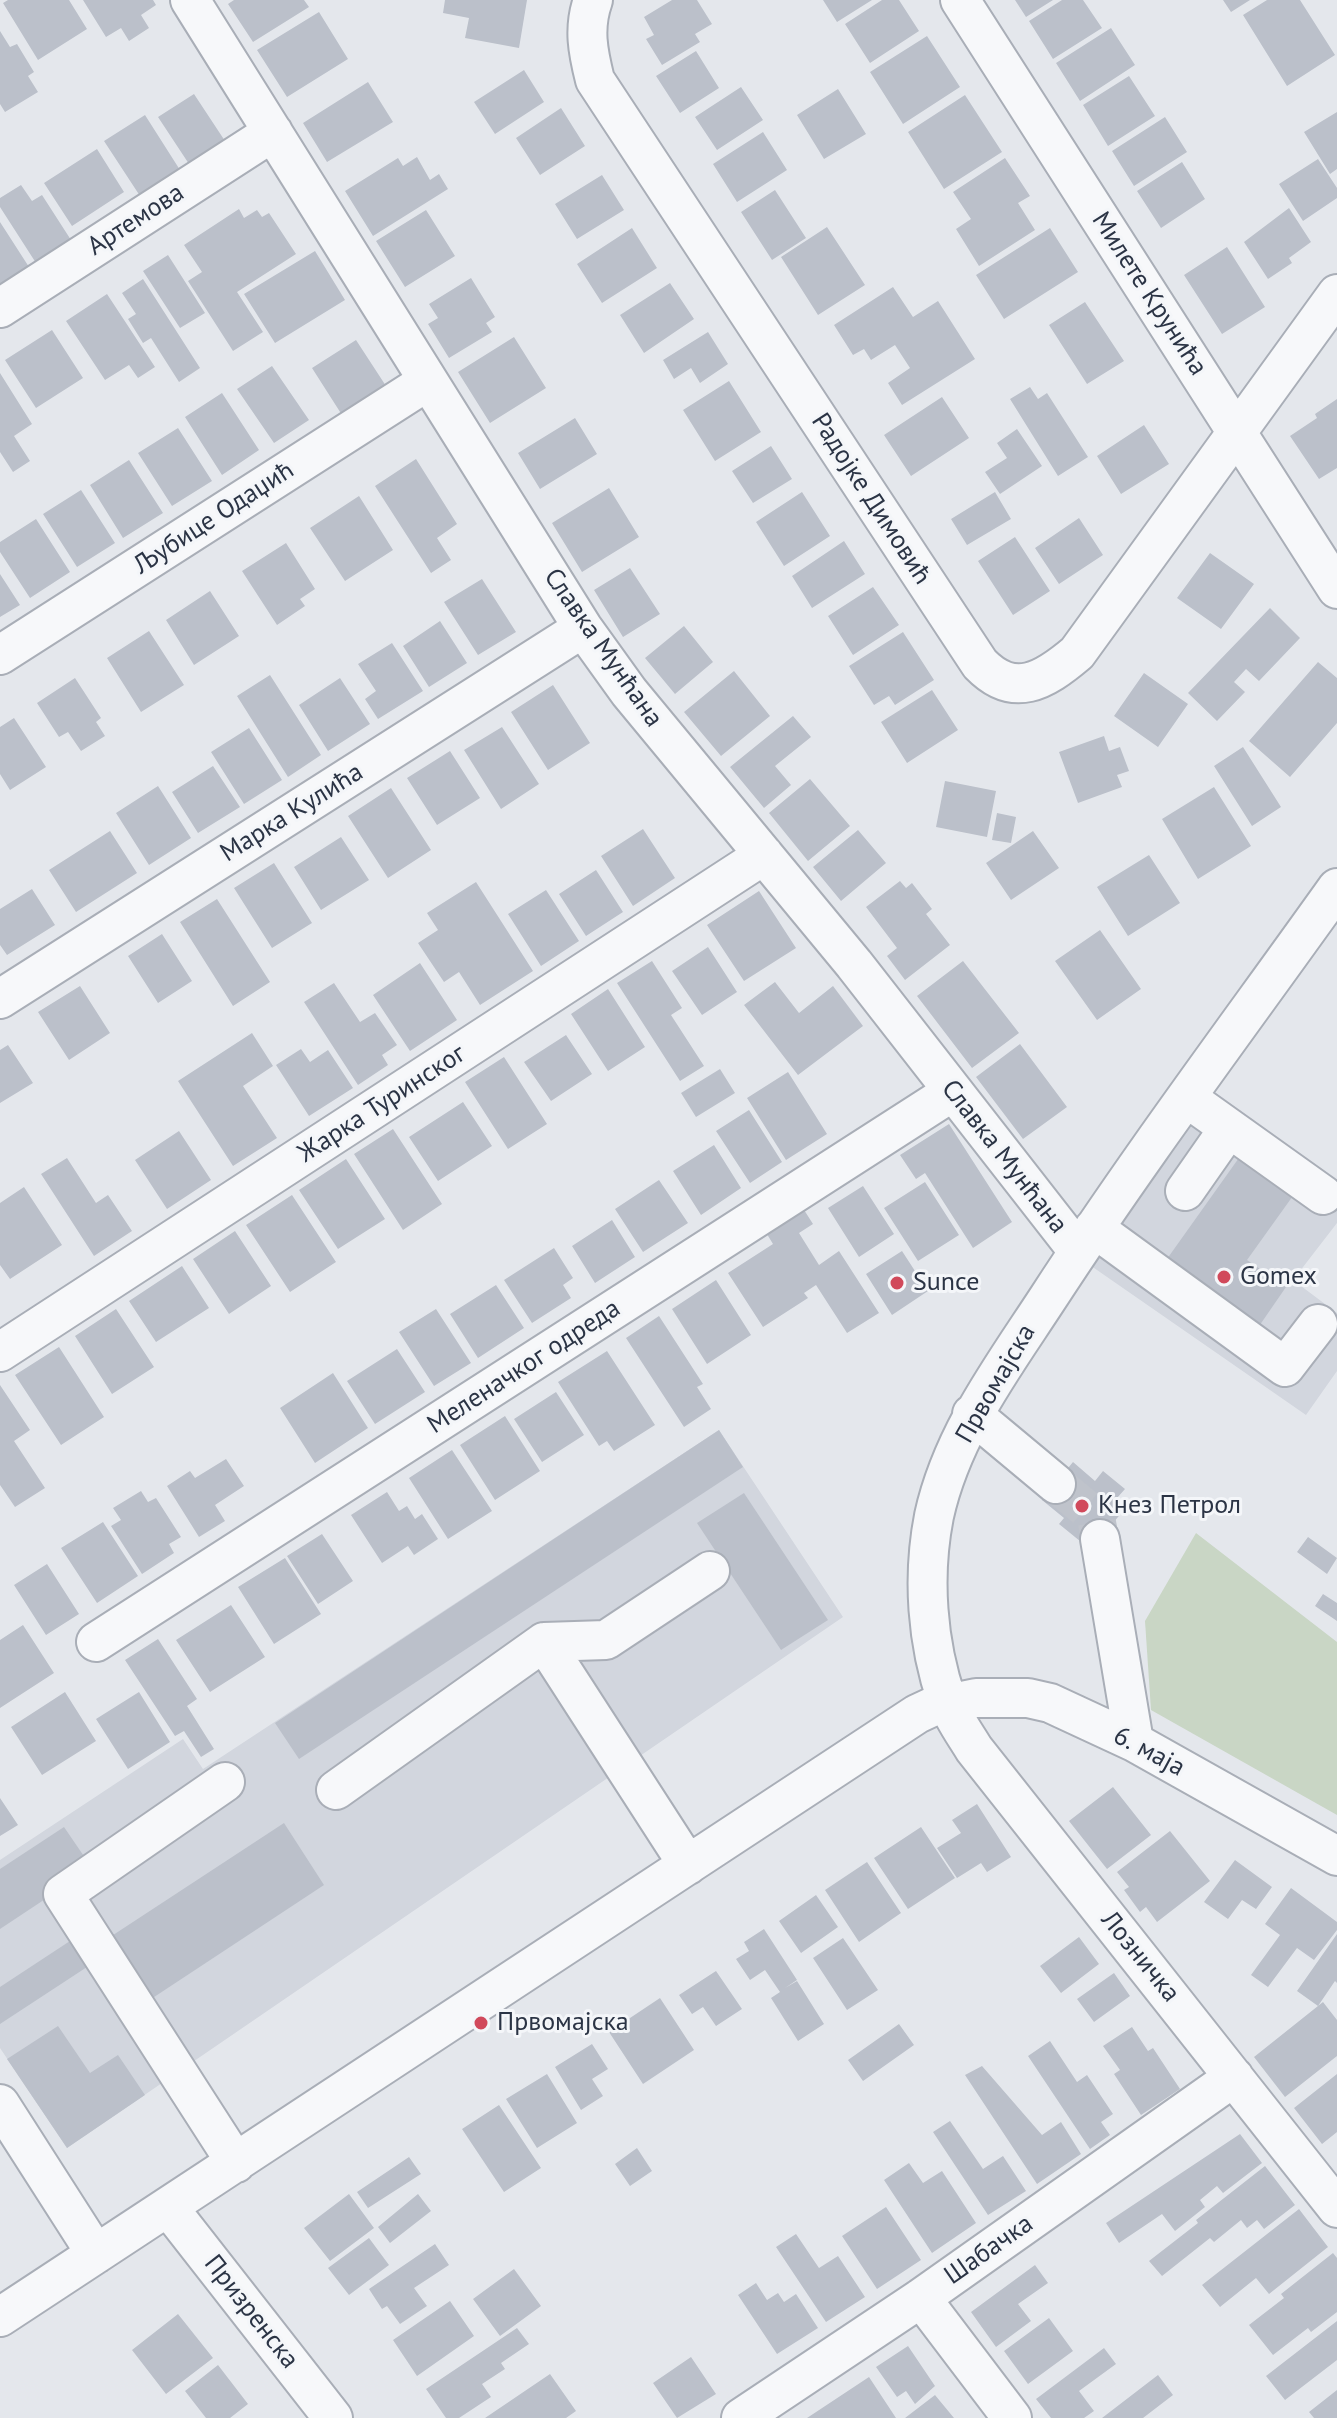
<!DOCTYPE html>
<html>
<head>
<meta charset="utf-8">
<style>
	body { margin:0 }
	canvas { display:block; background:#e4e7ec }
</style>
</head>
<body>
<canvas width="1337" height="2418"></canvas>
<script>
const c = document.querySelector('canvas').getContext('2d');
c.lineJoin = 'round';
function paint(path, color) { c.fillStyle = color; c.fill(path, 'evenodd'); }
function stroke(path, color, width, dash) { c.strokeStyle = color; c.lineWidth = width; c.lineCap = dash ? 'butt' : 'round'; c.setLineDash(dash || []); c.stroke(path); }
function write(font, color, halo, rows, align = 'center') {
  c.font = font + ' "PT Sans",sans-serif'; c.lineWidth = 6; c.setLineDash([]); c.textBaseline = 'middle'; c.strokeStyle = halo; c.fillStyle = color; for (const [text, x, y, turn = 0] of rows) {
    c.save(); c.translate(x, y); c.rotate((+turn || 0) * Math.PI / 180); c.textAlign = isNaN(turn) ? turn : align; if (halo) c.strokeText(text, 0, 0); c.fillText(text, 0, 0); c.restore();
  }
}
const built = new Path2D(`
	M1206,1086L1337,1181V1223L1293,1280L1337,1313V1371L1306,1415L1084,1261Z
	M719,1430L843,1617L67,2148L0,2048V1860L183,1739L203,1769Z`);
const green = new Path2D(`
	M1196,1533L1337,1642V1815L1151,1710L1145,1621Z`);
const building = new Path2D(`
	M8,0H69L87,29L38,60L3,3Z
	M83,0H153L156,5L141,15L149,28L129,41L121,28L106,37Z
	M234,0H304L309,7L253,42L228,4Z
	M445,0H527L519,48L465,38L469,18L443,13Z
	M672,0H697L712,24L695,34L700,42L662,65L646,39L654,35L644,17Z
	M823,0H872L837,22Z
	M882,0H899L919,31L870,63L845,24Z
	M1015,0H1053L1026,17Z
	M1062,0H1083L1102,28L1053,59L1029,21Z
	M1223,0H1250L1231,12Z
	M1267,0H1300L1335,55L1287,86L1243,15Z
	M319,12L348,59L287,97L257,50Z
	M1111,28L1135,65L1080,101L1056,63Z
	M0,31L10,47L17,44L34,72L28,76L38,92L5,112L0,104Z
	M927,36L960,87L903,124L870,72Z
	M696,51L719,88L680,113L656,76Z
	M524,70L544,102L495,134L474,102Z
	M1129,76L1155,116L1108,146L1083,105Z
	M368,82L393,122L327,162L303,123Z
	M741,87L763,120L717,150L695,117Z
	M838,89L866,134L824,159L797,115Z
	M194,94L225,141L189,164L158,117Z
	M965,95L1002,152L944,189L908,132Z
	M561,108L585,146L540,175L516,138Z
	M1337,112V169L1330,174L1304,132Z
	M145,115L180,170L140,196L104,141Z
	M1165,117L1187,152L1134,186L1112,151Z
	M763,132L787,170L737,202L713,164Z
	M97,149L124,192L72,226L44,183Z
	M417,157L430,180L439,174L448,189L373,236L345,191L398,158L403,166Z
	M1005,158L1030,196L1018,203L1035,230L979,266L956,229L971,219L953,192Z
	M1318,159L1337,188V198L1303,221L1279,184Z
	M1182,162L1205,199L1161,228L1137,191Z
	M602,175L624,210L577,239L555,204Z
	M21,185L32,201L42,195L71,240L36,263L0,207V198Z
	M775,190L806,238L772,260L741,212Z
	M1289,208L1311,242L1289,258L1292,263L1268,279L1244,242Z
	M239,209L244,218L257,210L262,217L269,213L296,254L237,292L263,332L233,351L188,281L202,272L184,245Z
	M426,210L455,256L405,287L376,241Z
	M0,222L29,267L0,286Z
	M827,227L865,285L818,315L781,257Z
	M632,228L657,268L602,303L577,264Z
	M1050,228L1078,272L1004,319L976,275Z
	M1227,247L1265,307L1222,334L1184,275Z
	M315,251L345,300L275,343L244,294Z
	M168,255L205,313L180,328L143,271Z
	M471,278L495,317L486,323L492,332L449,358L428,324L438,318L429,304Z
	M143,279L200,368L179,382L151,338L143,343L128,319L136,314L122,293Z
	M670,283L694,319L644,353L620,315Z
	M893,287L913,317L938,301L975,359L902,405L888,383L910,368L895,345L871,360L864,349L853,355L834,325Z
	M107,294L155,367L138,378L129,365L105,380L66,321Z
	M1085,302L1124,361L1087,384L1049,325Z
	M52,330L83,378L36,408L5,360Z
	M708,332L728,364L700,383L691,368L674,379L663,360Z
	M514,337L546,388L490,423L458,372Z
	M356,340L386,386L342,415L312,368Z
	M272,366L309,420L274,443L237,389Z
	M0,373L32,424L14,436L30,461L13,472L0,452Z
	M729,381L761,432L715,461L683,410Z
	M1030,387L1038,399L1047,393L1088,457L1058,476L1010,399Z
	M222,393L259,450L222,475L185,417Z
	M942,397L969,438L911,476L884,435Z
	M1337,399V468L1319,479L1290,436L1317,418L1315,414Z
	M575,418L597,454L540,489L518,453Z
	M1144,425L1169,464L1121,494L1097,456Z
	M178,428L212,481L172,506L138,453Z
	M1017,429L1042,466L1000,494L985,472L1007,458L997,443Z
	M771,446L792,479L753,503L732,471Z
	M416,459L457,524L437,538L451,560L431,573L375,486Z
	M129,460L163,513L123,538L90,485Z
	M609,488L639,537L582,572L552,523Z
	M81,490L115,543L77,567L43,514Z
	M802,492L830,536L784,566L756,522Z
	M995,492L1011,519L967,545L951,519Z
	M359,496L393,550L345,581L310,528Z
	M1079,518L1103,555L1059,584L1035,548Z
	M36,519L70,572L30,598L0,552V542Z
	M1015,537L1050,591L1013,615L978,561Z
	M844,541L865,574L812,608L792,576Z
	M286,543L315,589L300,599L305,606L277,625L242,571Z
	M1210,553L1254,584L1221,629L1177,598Z
	M630,568L660,614L623,637L594,590Z
	M0,574L20,605L0,617Z
	M482,579L516,632L478,655L444,602Z
	M873,587L899,625L853,655L828,616Z
	M210,591L239,636L194,665L166,620Z
	M1270,608L1300,638L1259,681L1246,669L1234,682L1245,692L1217,721L1188,693Z
	M440,621L467,663L429,687L403,646Z
	M684,626L713,662L675,694L645,658Z
	M149,631L184,685L141,712L107,658Z
	M903,632L934,680L895,705L889,696L874,705L849,666Z
	M392,643L423,691L378,719L365,699L376,691L358,664Z
	M1318,662L1337,678V723L1290,777L1249,741Z
	M734,671L770,716L721,756L684,712Z
	M1144,673L1188,704L1158,747L1114,716Z
	M270,675L321,755L288,777L237,696Z
	M75,678L101,718L96,722L105,736L81,751L68,732L59,737L37,703Z
	M340,678L370,724L328,751L299,705Z
	M553,685L590,743L548,770L511,712Z
	M932,690L958,730L907,763L881,722Z
	M793,716L811,737L775,766L791,785L764,808L730,767Z
	M14,718L46,767L10,790L0,774V727Z
	M502,727L539,784L501,809L464,750Z
	M249,728L282,780L244,804L211,752Z
	M1104,736L1109,751L1120,747L1129,771L1117,775L1122,787L1078,803L1059,752Z
	M1243,747L1281,807L1252,826L1214,766Z
	M450,751L480,798L437,825L407,778Z
	M213,766L240,807L198,833L172,792Z
	M810,779L850,826L808,861L769,813Z
	M945,781L996,791L987,837L936,827Z
	M158,786L191,838L149,865L116,813Z
	M1214,787L1251,846L1198,879L1162,819Z
	M391,788L431,850L388,878L348,816Z
	M997,813L1016,817L1011,843L992,840Z
	M643,829L675,878L633,906L601,856Z
	M858,830L886,863L841,901L813,867Z
	M110,831L137,873L76,912L49,870Z
	M1033,831L1059,868L1011,900L986,863Z
	M341,837L369,880L321,910L294,867Z
	M1149,855L1180,903L1128,936L1097,887Z
	M274,863L312,923L272,948L234,888Z
	M596,870L623,912L586,936L559,894Z
	M900,881L906,888L912,883L932,909L926,914L950,945L905,980L887,956L897,948L866,907Z
	M476,882L533,971L480,1005L459,972L444,982L418,943L438,930L427,913Z
	M32,889L55,925L7,955L0,945V909Z
	M546,890L579,941L541,966L508,914Z
	M759,891L796,948L744,981L707,925Z
	M217,899L270,982L233,1006L180,922Z
	M1100,930L1141,989L1097,1020L1055,961Z
	M162,934L192,981L158,1003L128,956Z
	M708,947L737,992L702,1015L672,971Z
	M652,961L682,1008L671,1015L704,1066L680,1081L617,983Z
	M963,961L1019,1033L972,1068L917,996Z
	M420,963L457,1020L410,1051L373,995Z
	M775,982L799,1013L833,986L863,1026L798,1075L744,1005Z
	M334,983L360,1022L375,1013L397,1045L382,1055L388,1065L358,1085L304,1002Z
	M80,986L110,1033L69,1060L38,1012Z
	M608,989L645,1047L608,1071L571,1014Z
	M252,1033L273,1066L243,1086L277,1138L233,1166L178,1081Z
	M566,1035L592,1074L551,1101L524,1062Z
	M1020,1044L1067,1107L1023,1139L976,1077Z
	M8,1045L33,1083L0,1103V1050Z
	M301,1049L310,1062L328,1050L353,1088L309,1116L276,1065Z
	M504,1057L547,1124L508,1149L465,1082Z
	M720,1069L735,1093L696,1117L681,1093Z
	M788,1072L827,1134L786,1160L747,1098Z
	M463,1102L492,1146L438,1181L409,1137Z
	M749,1110L782,1162L750,1183L716,1131Z
	M949,1124L1012,1222L973,1248L925,1173L916,1179L900,1155Z
	M393,1129L442,1204L403,1230L354,1154Z
	M179,1131L211,1180L167,1209L135,1160Z
	M714,1145L741,1188L701,1215L673,1171Z
	M1241,1155L1295,1193L1247,1260L1286,1287L1255,1332L1162,1266Z
	M67,1158L96,1203L108,1195L132,1231L94,1256L41,1174Z
	M346,1159L385,1219L338,1249L299,1190Z
	M659,1180L688,1223L643,1252L615,1209Z
	M925,1182L959,1235L918,1261L884,1208Z
	M863,1186L894,1234L859,1257L828,1208Z
	M24,1187L62,1245L10,1279L0,1265V1203Z
	M292,1195L336,1262L290,1292L246,1225Z
	M799,1202L813,1224L799,1233L819,1265L839,1251L879,1313L847,1333L816,1285L804,1293L808,1298L763,1327L728,1273L773,1244L762,1226Z
	M612,1220L635,1257L595,1283L572,1246Z
	M235,1231L271,1286L229,1314L193,1259Z
	M554,1248L573,1278L563,1285L571,1298L532,1323L504,1280Z
	M902,1251L928,1291L892,1315L866,1274Z
	M182,1266L209,1308L156,1342L129,1301Z
	M716,1280L751,1335L707,1364L672,1309Z
	M496,1285L524,1328L478,1358L450,1314Z
	M116,1309L154,1367L112,1394L75,1336Z
	M436,1309L471,1363L434,1386L399,1332Z
	M659,1316L703,1384L697,1387L711,1409L684,1427L626,1338Z
	M59,1347L104,1417L61,1445L15,1375Z
	M397,1349L425,1392L375,1424L347,1381Z
	M607,1351L655,1425L614,1451L607,1441L599,1446L558,1382Z
	M333,1373L368,1428L315,1463L280,1408Z
	M0,1385L30,1430L14,1441L45,1488L15,1507L0,1485Z
	M556,1392L584,1435L542,1462L514,1419Z
	M505,1416L540,1471L495,1500L460,1445Z
	M719,1430L743,1467L299,1759L275,1723Z
	M452,1450L492,1511L448,1539L409,1478Z
	M226,1459L244,1486L215,1505L225,1521L199,1537L167,1486L190,1471L195,1478Z
	M1073,1462L1095,1481L1103,1471L1125,1489L1117,1498L1127,1506L1091,1550L1059,1524L1064,1518L1042,1500Z
	M141,1491L148,1502L156,1498L181,1537L169,1544L174,1553L142,1574L111,1526L121,1520L113,1508Z
	M387,1492L399,1511L407,1506L415,1519L422,1514L438,1539L414,1555L408,1546L382,1563L351,1515Z
	M744,1493L828,1620L781,1650L697,1523Z
	M103,1522L138,1576L97,1603L61,1548Z
	M322,1534L353,1581L318,1604L287,1556Z
	M1308,1537L1337,1558L1327,1574L1297,1552Z
	M285,1558L321,1614L274,1644L238,1587Z
	M47,1564L79,1614L46,1635L14,1585Z
	M1323,1594L1337,1603V1621L1315,1606Z
	M231,1605L265,1657L210,1692L176,1640Z
	M23,1625L54,1673L0,1708V1640Z
	M158,1639L197,1699L187,1706L214,1749L201,1757L184,1731L175,1736L125,1660Z
	M65,1692L96,1741L42,1775L11,1727Z
	M139,1692L170,1742L128,1769L96,1719Z
	M1113,1787L1151,1835L1107,1869L1069,1821Z
	M0,1798L18,1825L0,1836Z
	M977,1804L1011,1857L987,1872L981,1863L957,1878L937,1848L961,1833L952,1820Z
	M284,1823L324,1885L145,2003L104,1941Z
	M64,1827L92,1868L0,1929V1869Z
	M921,1827L955,1878L908,1909L874,1858Z
	M1170,1831L1210,1881L1157,1922L1146,1907L1140,1912L1124,1890L1129,1887L1117,1872Z
	M1235,1860L1272,1887L1256,1909L1242,1900L1228,1919L1204,1902Z
	M867,1862L901,1913L859,1942L825,1890Z
	M1291,1888L1337,1922V1930L1314,1960L1297,1948L1268,1987L1251,1975L1280,1935L1265,1924Z
	M816,1895L838,1927L801,1953L779,1921Z
	M764,1929L797,1980L785,1988L797,1981L824,2024L798,2041L771,1998L780,1992L765,1970L750,1980L736,1959L749,1951L744,1942Z
	M1337,1934V1983L1335,1981L1318,2006L1297,1991Z
	M1079,1937L1099,1964L1061,1993L1040,1966Z
	M843,1938L878,1990L847,2010L813,1958Z
	M70,1941L87,1967L0,2024V1987Z
	M716,1971L742,2009L716,2026L703,2007L692,2014L679,1995Z
	M1114,1973L1130,1996L1094,2022L1077,1999Z
	M660,1998L694,2050L643,2084L609,2032Z
	M1323,2002L1337,2020V2056L1285,2097L1254,2057Z
	M899,2024L914,2045L863,2081L848,2060Z
	M58,2026L90,2073L118,2055L145,2095L67,2148L7,2059Z
	M1132,2027L1148,2051L1153,2048L1180,2089L1141,2115L1114,2074L1120,2070L1103,2046Z
	M1050,2041L1077,2082L1087,2075L1113,2114L1101,2122L1110,2135L1090,2149L1028,2056Z
	M592,2044L608,2069L592,2079L603,2096L581,2110L555,2067Z
	M982,2066L1042,2135L1061,2122L1081,2154L1037,2184L965,2075Z
	M547,2074L577,2123L537,2148L506,2099Z
	M1337,2074V2132L1322,2144L1294,2108Z
	M499,2105L541,2168L504,2192L462,2129Z
	M950,2121L983,2169L1003,2156L1026,2191L988,2215L933,2132Z
	M1240,2134L1262,2163L1223,2193L1217,2186L1200,2200L1205,2207L1175,2231L1162,2214L1119,2243L1106,2223Z
	M637,2148L652,2171L630,2186L615,2164Z
	M409,2157L421,2174L368,2208L357,2192Z
	M909,2163L923,2183L942,2171L976,2223L932,2253L884,2180Z
	M1265,2166L1295,2205L1264,2229L1257,2220L1247,2228L1241,2220L1214,2242L1210,2238L1162,2276L1149,2261L1198,2223L1196,2220Z
	M349,2194L374,2228L330,2261L304,2228Z
	M418,2194L431,2211L390,2243L378,2227Z
	M886,2207L921,2260L877,2289L842,2236Z
	M1299,2209L1328,2247L1269,2294L1256,2278L1220,2307L1202,2285Z
	M796,2234L819,2268L838,2256L865,2297L826,2322L776,2247Z
	M369,2238L389,2265L349,2295L328,2268Z
	M435,2244L449,2265L414,2288L427,2306L400,2324L387,2306L382,2309L369,2289Z
	M1333,2253L1337,2258V2312L1311,2332L1308,2328L1273,2355L1249,2325L1284,2298L1281,2294Z
	M1035,2265L1048,2283L1018,2304L1031,2321L996,2347L971,2312Z
	M514,2269L541,2306L500,2336L473,2299Z
	M756,2283L767,2300L778,2293L784,2302L796,2294L818,2328L777,2354L738,2295Z
	M450,2301L474,2336L417,2376L393,2340Z
	M178,2314L213,2358L166,2394L132,2350Z
	M1049,2318L1073,2351L1028,2384L1004,2351Z
	M1337,2321V2360L1285,2400L1266,2376Z
	M517,2328L529,2344L501,2363L505,2369L482,2384L491,2397L459,2418H446L426,2389Z
	M908,2346L935,2386L915,2404L906,2391L897,2397L876,2367Z
	M1104,2348L1116,2364L1079,2391L1094,2411L1084,2418H1051L1036,2399Z
	M691,2357L716,2394L677,2418L653,2383Z
	M218,2365L248,2404L230,2418H206L185,2391Z
	M550,2374L576,2411L566,2418H485Z
	M1158,2375L1173,2395L1143,2418H1102Z
	M869,2377L896,2418H807Z
	M1337,2390V2418H1314L1309,2412Z
	M935,2395L954,2418H905Z`);
const minorTunnel = new Path2D(`
	M1056,1484L1096,1517L1100,1539`);
const minor = new Path2D(`
	M190,0L583,628L629,692L854,964L1078,1251
	M593,0C583,28 588,52 595,80L980,664C1014,699 1044,681 1077,653L1337,294
	M960,0L1337,589
	M0,308L273,132
	M0,655L428,381
	M1337,888C1240,1024 1139,1158 1048,1298C1003,1367 952,1434 934,1516C922,1577 927,1643 947,1701C953,1718 965,1734 974,1749L1337,2208
	M0,999L583,628
	M1187,1098L1323,1195
	M1185,1191L1229,1128
	M1094,1228L1285,1367L1318,1324
	M0,1352L764,855
	M972,1414L1056,1484
	M1100,1539L1134,1742
	M96,1642L952,1092
	M544,1642L688,1865
	M225,1782L63,1894L236,2163
	M336,1790L544,1642L606,1640L710,1571
	M0,2104L96,2254
	M168,2207L333,2418
	M921,2298L1012,2418
	M0,2317L917,1714L932,1707L976,1698H1028L1050,1703L1134,1742L1337,1856
	M741,2418L921,2298L1234,2077`);
const markers = [
	[1224,1277,8,"#d1495b"],
	[897,1283,8,"#d1495b"],
	[1082,1506,8,"#d1495b"],
	[481,2023,8,"#d1495b"]
];
const streetNames = [
	["Артемова",136,220,-33],
	["Милете Крунића",1149,294,57],
	["Радојке Димовић",871,499,57],
	["Љубице Одаџић",214,518,-33],
	["Славка Мунћана",603,648,55],
	["Марка Кулића",292,813,-32],
	["Жарка Туринског",382,1104,-33],
	["Славка Мунћана",1004,1157,52],
	["Меленачког одреда",524,1367,-33],
	["Првомајска",996,1384,-60],
	["6. маја",1149,1752,28],
	["Лозничка",1140,1957,51],
	["Шабачка",989,2250,-35],
	["Призренска",251,2312,52]
];
const poiNames = [
	["Gomex",1240,1277],
	["Sunce",913,1283],
	["Кнез Петрол",1098,1506],
	["Првомајска",497,2023]
];
paint(built, '#d2d6de');
paint(green, '#c9d6c5');
paint(building, '#bbc0ca');
stroke(minorTunnel, '#bfc3cb', 38, [38, 19]);
stroke(minor, '#a9aeb7', 42);
stroke(minor, '#f7f8fa', 38);
for (const [x, y, r, color] of markers) { const dot = new Path2D(); dot.arc(x, y, r, 0, 2 * Math.PI); c.fillStyle = color; c.fill(dot); stroke(dot, '#f4f6f9', 3); }
write('26px', '#2b3445', '#f4f6f9', streetNames);
write('26px', '#2b3445', '#f4f6f9', poiNames, 'left');
</script>
</body>
</html>
